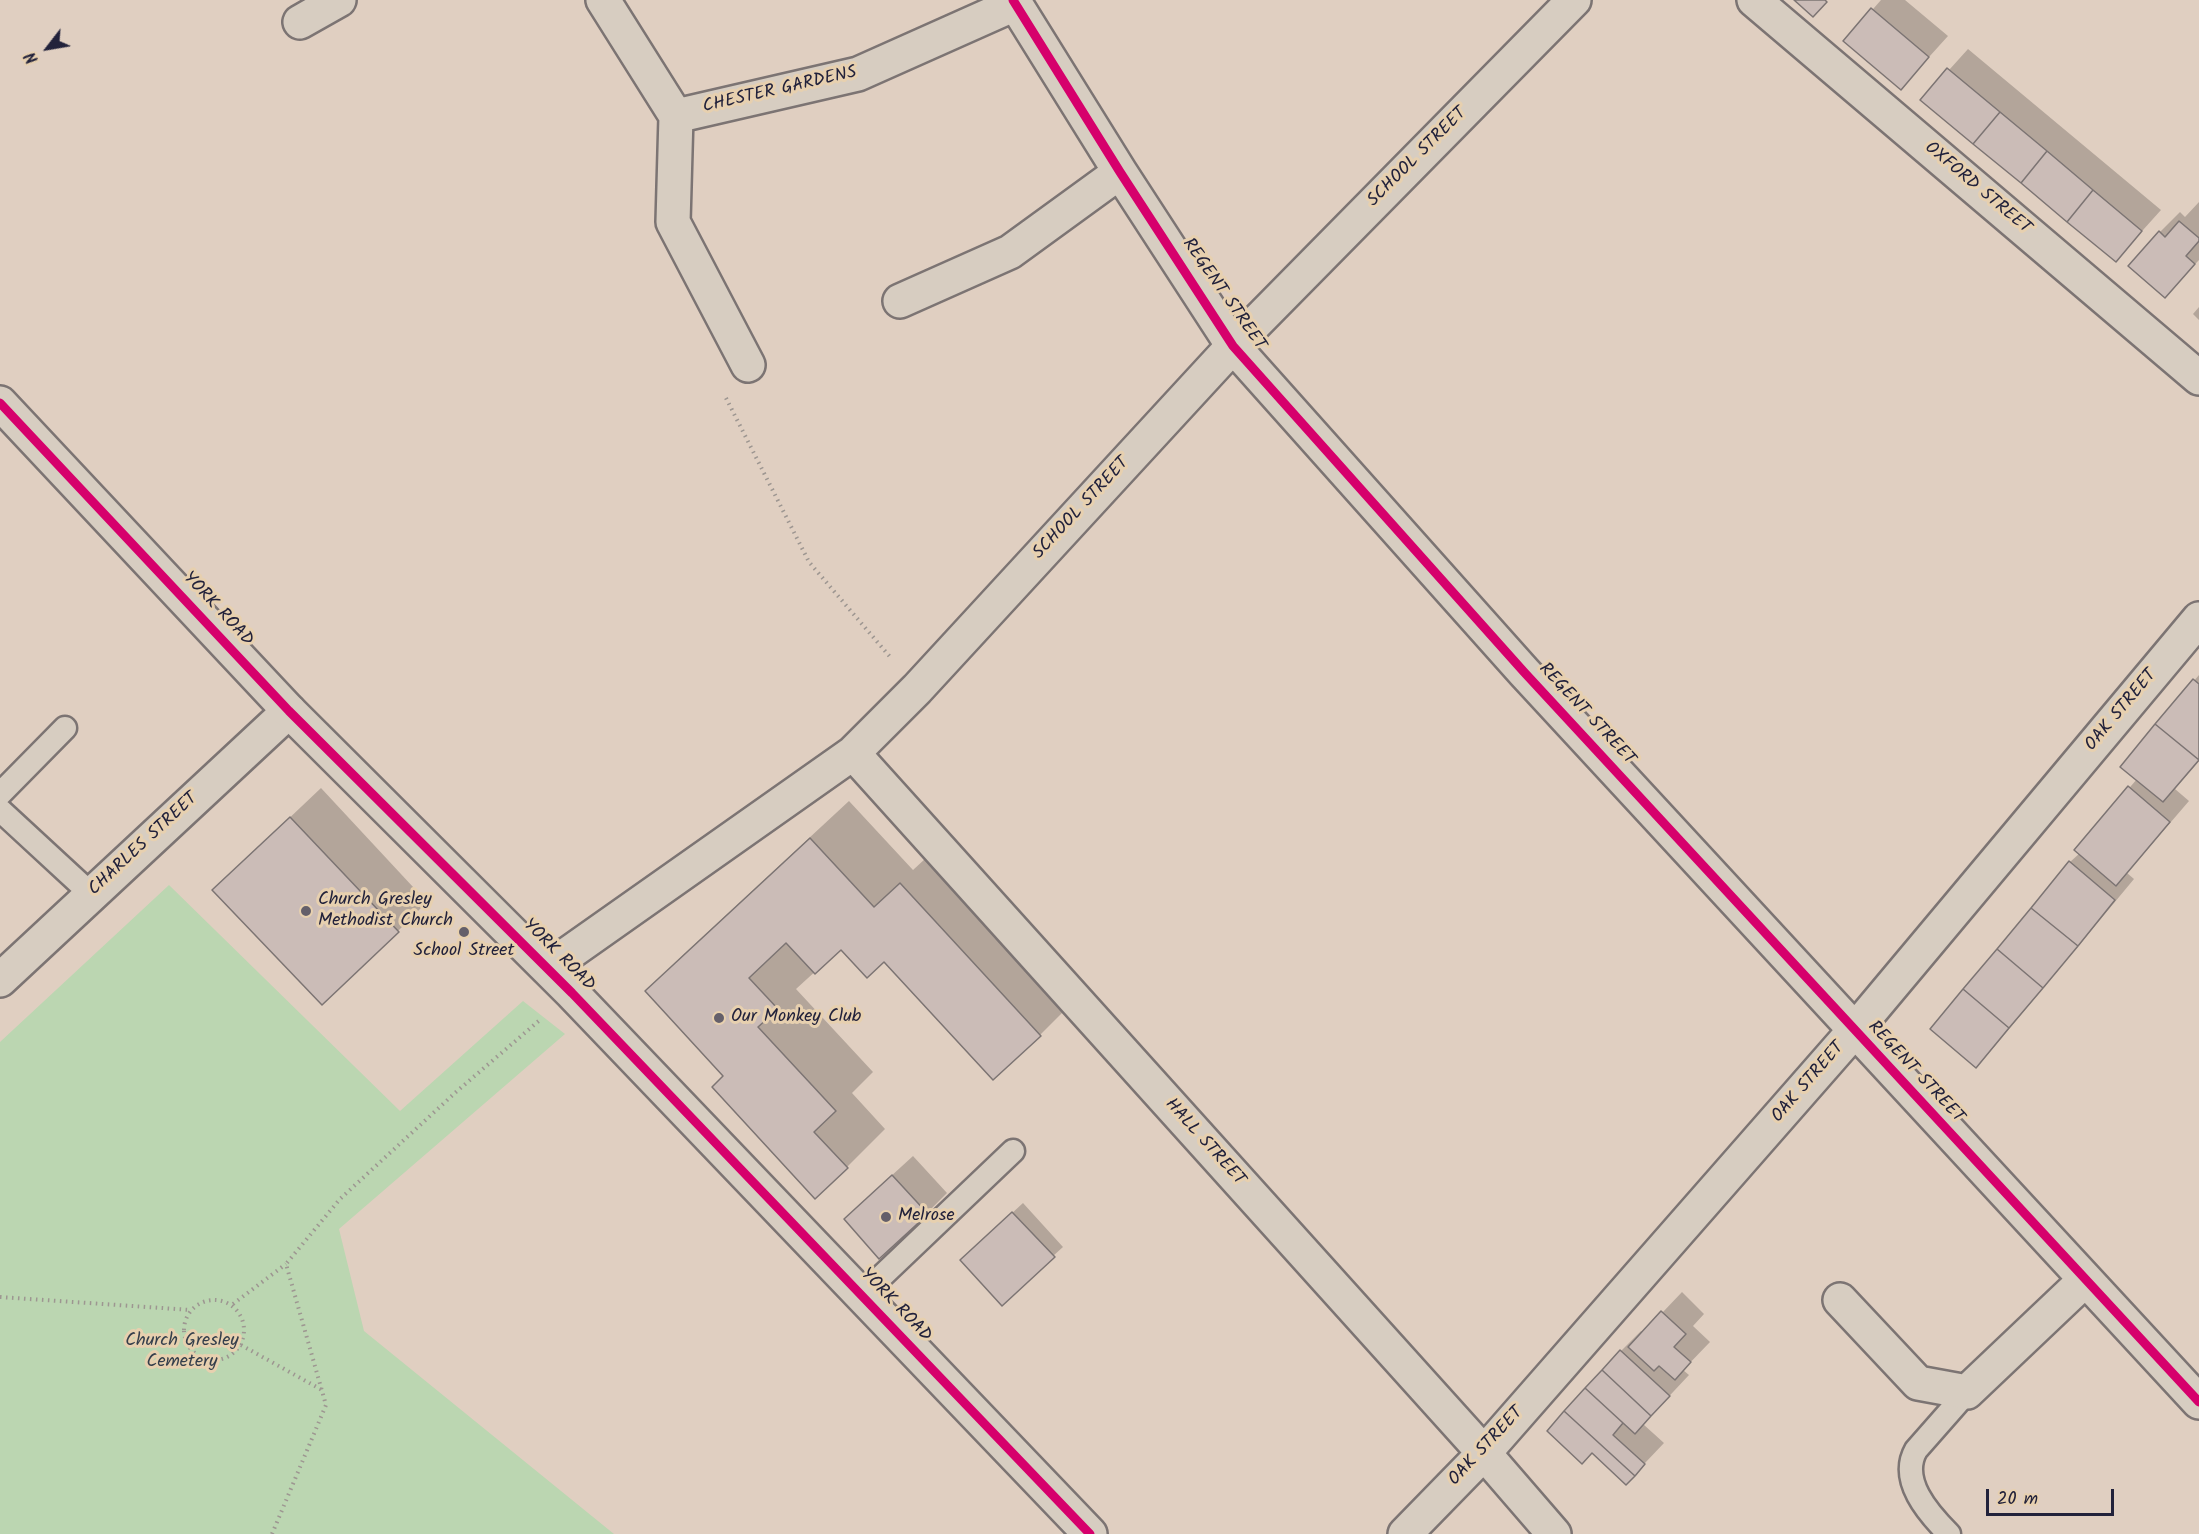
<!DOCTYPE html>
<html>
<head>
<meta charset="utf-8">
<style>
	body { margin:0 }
	#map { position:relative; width:2199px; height:1534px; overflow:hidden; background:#e0cfc1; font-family:Kalam,sans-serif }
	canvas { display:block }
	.north { position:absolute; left:18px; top:18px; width:60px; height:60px; -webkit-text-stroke:4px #e7d0af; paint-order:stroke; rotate:239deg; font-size:16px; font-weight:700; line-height:24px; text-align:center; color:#22223b }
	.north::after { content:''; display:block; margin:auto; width:21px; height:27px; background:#22223b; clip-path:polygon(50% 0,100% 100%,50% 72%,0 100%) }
	.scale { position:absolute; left:1986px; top:1489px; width:128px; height:27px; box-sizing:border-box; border:3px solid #22223b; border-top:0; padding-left:8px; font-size:18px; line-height:21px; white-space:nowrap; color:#22223b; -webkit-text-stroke:4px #e7d0af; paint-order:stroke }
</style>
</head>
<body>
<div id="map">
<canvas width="2199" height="1534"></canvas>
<div class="north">N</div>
<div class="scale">20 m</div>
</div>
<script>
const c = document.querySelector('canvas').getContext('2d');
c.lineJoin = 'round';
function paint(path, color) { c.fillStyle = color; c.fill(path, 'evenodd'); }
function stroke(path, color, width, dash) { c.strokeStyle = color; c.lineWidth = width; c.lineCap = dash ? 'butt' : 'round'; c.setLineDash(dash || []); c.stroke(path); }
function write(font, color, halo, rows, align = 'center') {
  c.font = font + ' Kalam,sans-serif'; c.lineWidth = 6; c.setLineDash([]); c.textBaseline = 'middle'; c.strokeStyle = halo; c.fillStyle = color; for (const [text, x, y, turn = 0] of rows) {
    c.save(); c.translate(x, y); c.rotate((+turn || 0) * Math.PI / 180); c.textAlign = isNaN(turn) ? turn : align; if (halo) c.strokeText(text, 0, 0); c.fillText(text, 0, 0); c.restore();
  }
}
const green = new Path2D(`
	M169,885L400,1111L523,1001L565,1034L339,1229L364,1331L614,1534H0V1042Z`);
const shadow = new Path2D(`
	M1881,0H1905L1948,36L1901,88L1845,41Z
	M1968,49L2161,210L2116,260L1922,100Z
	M2199,202V260L2165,296L2160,232L2180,212L2185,217Z
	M2199,307V320L2193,314Z
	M2199,675V761L2175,789L2189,801L2127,873L2134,879L1995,1046L1975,1066L2070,862L2080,853L2076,850L2137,779L2122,766Z
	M321,788L427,902L398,931L244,861Z
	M849,801L913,870L939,846L1078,997L1040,1035L884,960L841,948L796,989L873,1072L852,1093L885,1129L847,1167L725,1075L647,991L685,953Z
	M913,1156L947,1193L927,1213L866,1199Z
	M1023,1203L1063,1247L1053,1256L972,1250Z
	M1682,1292L1704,1314L1693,1326L1710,1342L1683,1370L1689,1375L1643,1424L1664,1443L1626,1483L1593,1452L1549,1431L1621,1351L1641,1331L1643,1333Z`);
const building = new Path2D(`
	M1794,0H1825L1827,2L1813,17Z
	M1871,8L1929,57L1901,90L1843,41Z
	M1947,68L2000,112L1973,144L1920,100Z
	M2000,112L2047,151L2021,183L1973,144Z
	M2047,151L2093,190L2067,222L2021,183Z
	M2093,190L2142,231L2116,262L2067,222Z
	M2179,221L2199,238V241L2186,256L2195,264L2165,298L2128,266L2159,231L2165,237Z
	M2193,679L2199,684V760L2155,724Z
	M2155,724L2199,760L2163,802L2120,767Z
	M2128,786L2170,822L2116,886L2074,850Z
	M290,817L399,932L322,1005L212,890Z
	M810,838L874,907L900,883L1041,1036L993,1080L884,962L867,978L841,950L815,974L786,943L749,978L778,1009L758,1027L836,1111L814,1132L848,1168L815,1199L712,1087L723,1076L645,991Z
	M2069,861L2115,900L2078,946L2031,908Z
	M2031,908L2078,946L2043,988L1997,949Z
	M1997,949L2043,988L2009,1028L1963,989Z
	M1963,989L2009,1028L1976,1068L1930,1029Z
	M892,1175L928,1214L879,1259L844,1219Z
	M1012,1212L1055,1257L1002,1306L960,1260Z
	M1661,1311L1686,1334L1674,1347L1691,1362L1675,1380L1659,1366L1654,1371L1628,1347Z
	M1620,1350L1670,1396L1651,1416L1602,1370Z
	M1602,1370L1651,1416L1635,1434L1585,1388Z
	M1585,1388L1623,1423L1613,1435L1645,1464L1635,1476L1564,1411Z
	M1564,1411L1635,1476L1626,1485L1592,1453L1582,1464L1547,1431Z`);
const path = new Path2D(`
	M726,398L809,562L891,658
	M0,1297L191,1310
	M184 1330a30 30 0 1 1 60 0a30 30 0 1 1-60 0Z
	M233,1304L286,1264
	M241,1345L322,1390
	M272,1534L326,1405L286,1264L340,1199L456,1092L541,1019`);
const lane = new Path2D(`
	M0,794L65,728
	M0,810L91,894
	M862,1295L1013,1151
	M1949,1534C1928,1513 1899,1480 1916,1450L1967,1392`);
const street = new Path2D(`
	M603,0L676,116L673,222L748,365
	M1013,0L1120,172L1233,346L1524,672L2199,1402
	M1754,0L2199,378
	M300,22L339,0
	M676,116L858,74L1015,4
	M900,301L1010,252L1120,172
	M853,753L1484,1453L1554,1534
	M548,968L853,753L917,689L1233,346L1574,0
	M0,980L289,711
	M1840,1300L1918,1383L1967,1392L2085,1280
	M1405,1534L1484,1453L1854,1031L2199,619`);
const secondary = new Path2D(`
	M0,403L289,711L572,993L1090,1534`);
const cycleway = new Path2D(`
	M1013,0L1120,172L1233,346L1524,672L2199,1402
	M0,403L289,711L572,993L1090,1534`);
const markers = [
	[306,911,6,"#645f6a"],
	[464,932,6,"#645f6a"],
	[719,1018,6,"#645f6a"],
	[886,1217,6,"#645f6a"]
];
const streetNames = [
	["CHESTER GARDENS",780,91,-13],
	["SCHOOL STREET",1418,158,-45],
	["OXFORD STREET",1977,189,40],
	["REGENT STREET",1223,295,55],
	["SCHOOL STREET",1082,509,-47],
	["YORK ROAD",217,610,47],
	["OAK STREET",2122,711,-50],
	["REGENT STREET",1586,715,47],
	["CHARLES STREET",144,845,-43],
	["YORK ROAD",558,956,45],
	["REGENT STREET",1915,1073,47],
	["OAK STREET",1809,1083,-49],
	["HALL STREET",1204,1143,48],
	["YORK ROAD",895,1306,46],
	["OAK STREET",1487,1447,-47]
];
const poiNames = [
	["Church Gresley",318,901],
	["Methodist Church",318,922],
	["School Street",464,952,"center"],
	["Our Monkey Club",731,1018],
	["Melrose",898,1217]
];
const parkNames = [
	["Church Gresley",182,1342],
	["Cemetery",182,1363]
];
paint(green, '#bbd6b1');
paint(shadow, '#0003');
paint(building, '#cbbcb7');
stroke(building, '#7c7473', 1.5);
stroke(lane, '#7c7473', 27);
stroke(street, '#7c7473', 38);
stroke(secondary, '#7c7473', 38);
stroke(path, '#9d9691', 4, [1.5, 4.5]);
stroke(lane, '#d7cdc1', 22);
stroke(street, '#d7cdc1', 33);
stroke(secondary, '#d7cdc1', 33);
stroke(cycleway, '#d6006c', 9);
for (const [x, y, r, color] of markers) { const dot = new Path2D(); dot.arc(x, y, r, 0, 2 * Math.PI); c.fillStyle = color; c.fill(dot); stroke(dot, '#e7d0af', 2); }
write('18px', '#22223b', '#e7d0af', streetNames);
write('18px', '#22223b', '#e7d0af', poiNames, 'left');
write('18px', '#343e4b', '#e7d0af', parkNames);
</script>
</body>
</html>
